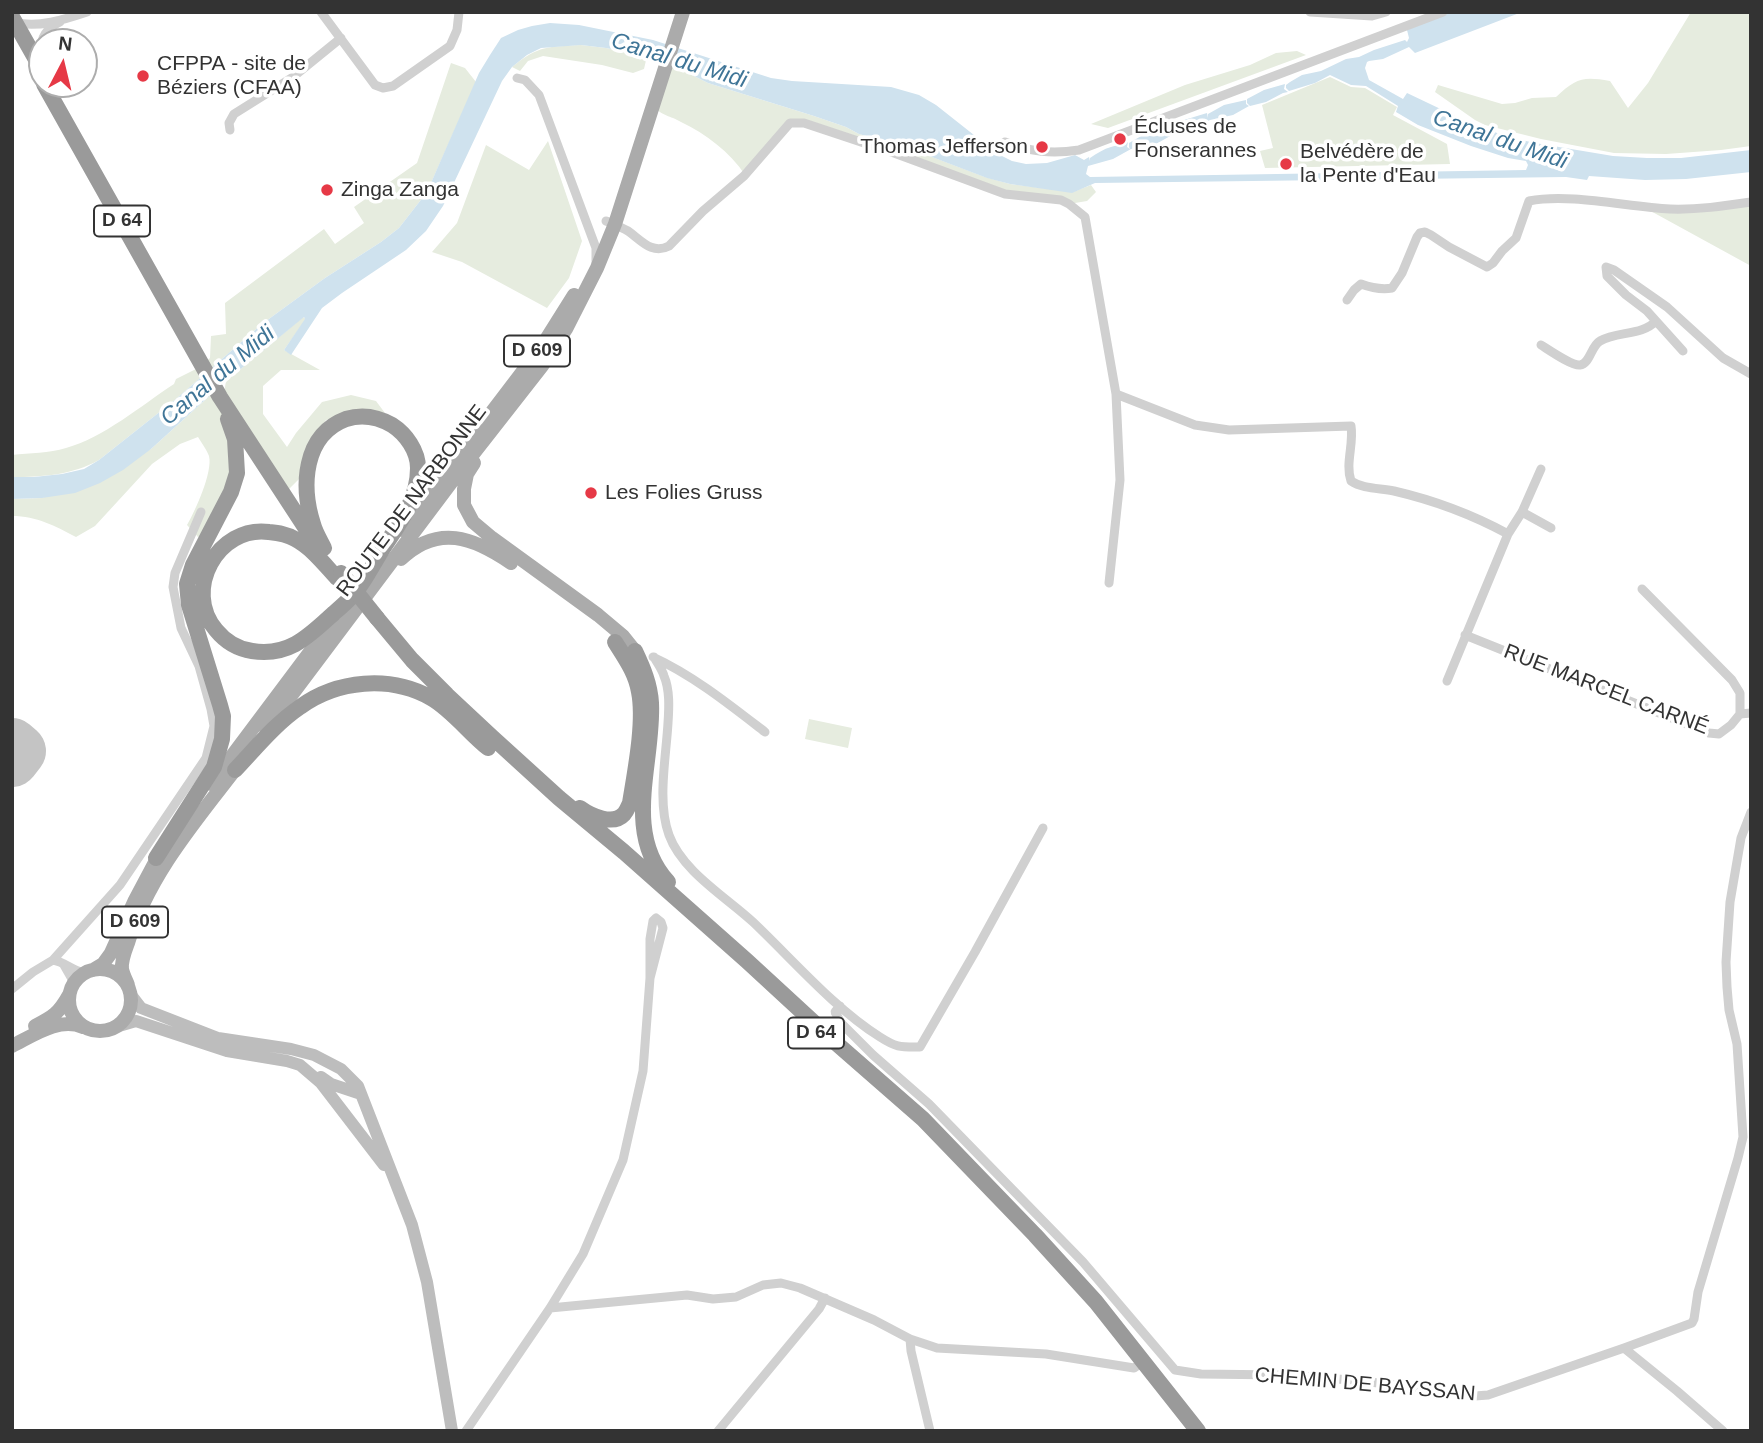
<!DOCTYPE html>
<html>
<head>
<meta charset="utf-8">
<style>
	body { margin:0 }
	#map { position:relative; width:1763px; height:1443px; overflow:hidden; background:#fff; font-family:Arial,sans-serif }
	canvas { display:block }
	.frame { position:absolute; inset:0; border:14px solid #333; pointer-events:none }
	.north { position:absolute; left:28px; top:28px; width:70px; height:70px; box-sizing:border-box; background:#fff; border:2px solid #adadad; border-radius:50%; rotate:7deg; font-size:19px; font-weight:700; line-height:28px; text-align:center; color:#333 }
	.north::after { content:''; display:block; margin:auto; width:24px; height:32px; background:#e63946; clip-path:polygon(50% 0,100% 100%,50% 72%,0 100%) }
</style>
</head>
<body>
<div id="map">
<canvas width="1763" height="1443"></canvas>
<div class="frame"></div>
<div class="north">N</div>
</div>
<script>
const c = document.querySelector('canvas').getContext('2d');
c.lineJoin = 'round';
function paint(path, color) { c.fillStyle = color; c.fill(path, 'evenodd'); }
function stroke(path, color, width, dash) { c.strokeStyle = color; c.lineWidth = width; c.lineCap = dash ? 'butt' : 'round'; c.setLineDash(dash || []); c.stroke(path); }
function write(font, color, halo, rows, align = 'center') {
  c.font = font + ' Arial,sans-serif'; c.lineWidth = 7; c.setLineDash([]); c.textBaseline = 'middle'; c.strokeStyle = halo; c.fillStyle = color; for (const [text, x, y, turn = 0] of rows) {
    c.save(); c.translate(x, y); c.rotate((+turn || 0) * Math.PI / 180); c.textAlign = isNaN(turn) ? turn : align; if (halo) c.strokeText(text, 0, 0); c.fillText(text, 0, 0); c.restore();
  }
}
const green = new Path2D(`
	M1691,12H1751V146L1721,150L1666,154L1614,153L1541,139L1485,125L1475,120L1435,92L1438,85L1502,104L1515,103L1532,98L1556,97C1576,78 1583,76 1610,81L1628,108L1648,83Z
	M581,45L606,48L647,56L644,69L633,73L602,65L543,56L528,61L520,71L512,67C539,45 548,47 581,45Z
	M1297,51L1306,55L1108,128L1091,124L1185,85L1250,65L1276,53Z
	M451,63L465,68L476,82L427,192L399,228L381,242L325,278L262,324L176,399L99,460C72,475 43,477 12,477V455C30,453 49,453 66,448C103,438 142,405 174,384L176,379L198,368L210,358L211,336L226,334L225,303L324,229L335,244L364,223L354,207L417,163Z
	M674,66L708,83L814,116L846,127L859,134L903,146L985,177L1010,184L1073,192L1091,185L1096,192L1087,201L1069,204L1020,197L894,153L790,123L745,175C730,152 706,134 681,122C669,115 664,117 653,106L663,74Z
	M1330,77L1351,87L1365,88L1397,107L1393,115L1447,144L1450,164L1265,168L1260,151L1273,148L1262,105Z
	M548,141L582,241L569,278L547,308L462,262L432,252L457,223L486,145L529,170Z
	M1751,202V266L1647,209Z
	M303,317L306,319L284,350L320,370H281L263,386V414L287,447L296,433L322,402L351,395L376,401L385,413L354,412L326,420L309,445L300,478L289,489L224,393L226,381Z
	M215,391L237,451L209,534L198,537L187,525C195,511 213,472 209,456C207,450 201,442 198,437L180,444L152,464L95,526L76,537C55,526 37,516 12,516V499L42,498L151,449Z
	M809,719L852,728L848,748L805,739Z`);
const water = new Path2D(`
	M1452,12H1522L1415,53L1409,47L1383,59L1369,61L1367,62L1365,68L1369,80L1403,99L1407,93L1470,123L1508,137L1535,143L1613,156L1647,158H1681L1751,150V172L1686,179L1645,180L1589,176L1587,180L1566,177L1095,183L1072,193L1010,184L987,178L903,146L859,134L846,127L814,116L708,83L674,66L647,56L606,48L581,45L541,48L527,55L512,67L502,81L443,206L426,231L406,250L342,293L322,308L291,355L284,350L305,319L304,317L226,381L151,449L123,470L100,483L75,493L42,498L12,499V477H34L62,474L84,469L99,460L176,399L262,324L325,278L381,242L399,228L427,192L479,73L490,55L501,38L518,30L532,26L550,23L579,25L653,40L771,78L792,81L891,87L919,95L936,105L998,154L1012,161L1026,164L1047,163L1075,155L1084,160L1089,157L1090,161V158C1097,153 1104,149 1111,147C1118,145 1123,145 1128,142L1127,147L1130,149L1129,147V143L1143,135L1165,130L1184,120L1207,113L1208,118V114L1224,105L1246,100V104L1249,106L1233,115L1210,120L1189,131L1172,135L1156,144L1131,149L1113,159L1088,166L1086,174L1090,177L1526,170L1528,165L1526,161L1508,158L1471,146L1418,125L1396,112L1398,106L1366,86L1351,85L1330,75L1315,83L1289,91L1286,88V85L1290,82L1302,75L1321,71L1346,59L1359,57L1374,50L1405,40L1407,42L1409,38L1407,30Z
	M1285,84L1284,89L1288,92L1283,93L1266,102L1250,106L1247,103V99L1264,90Z`);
const runway = new Path2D(`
	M12,745L19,751L12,760`);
const street = new Path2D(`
	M321,12L375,85L383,88L393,86L450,46L457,30L459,12
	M1310,12L1372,16L1386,12
	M15,22C36,29 66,19 87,12
	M42,61C39,43 42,30 60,22
	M517,78L525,80L539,95L596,248V263
	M230,130L229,123L234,114L293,77L341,38
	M1005,142C1030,152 1052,154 1079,150L1443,12
	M606,221C613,224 621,227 628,231C641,240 652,255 669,246L703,211L744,176L790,123H804L894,153L1005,194L1061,200L1069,204L1085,217L1116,394L1120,480L1109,583
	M1606,267L1614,270L1667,307L1723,358L1751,374
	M1606,267L1607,276L1626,295L1647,311L1683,351
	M1347,300L1354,290L1361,284C1372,288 1381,290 1392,288L1402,273L1417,237L1420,233L1425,232L1431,235L1449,247L1487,267L1493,263L1502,251L1516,238L1529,201C1570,193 1628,207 1670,209C1697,210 1724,206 1751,202
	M1541,345C1549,350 1572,366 1580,365C1590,364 1591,346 1600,341C1617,331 1642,336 1656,321
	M1116,394L1195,425L1229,430L1351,426C1354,444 1345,464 1351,481C1363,489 1379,488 1394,491C1433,500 1473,515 1508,534
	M1522,512L1551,528
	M1642,589L1732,680L1740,693V714
	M1465,635L1709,733L1719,734L1731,725L1740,714L1751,713
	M653,657C694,676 730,705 765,732
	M654,657C657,663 662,669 664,676C670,690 669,708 668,723C666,758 657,802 669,835C682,871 726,897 753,922C792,959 835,1009 880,1037C897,1048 901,1047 920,1047L975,952L1043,828
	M1447,681L1508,534L1522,512L1541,469
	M53,960L120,885L206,758L214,726L211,709L199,666L181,628L173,587L175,573L201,512
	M64,965L72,979V988
	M12,989L33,972L53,960C65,962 72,971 85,973
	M840,1006L835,1012L841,1023L873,1055L929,1104L1083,1262L1175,1370L1201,1374L1281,1375L1351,1380L1442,1390L1475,1396L1488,1395L1624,1348L1692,1323L1694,1319L1698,1292L1738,1158L1743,1137L1737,1044L1729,1010L1727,987L1726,962L1730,902L1741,838L1751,812
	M550,1308L687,1295L713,1299L736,1297L763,1285L781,1283L800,1288L874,1320L910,1339L937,1348L1046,1354L1134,1368L1144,1361
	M910,1339L911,1351L930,1431
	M1624,1348L1677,1391L1723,1431
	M466,1431L550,1308L583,1254L623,1160L643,1071L650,978V939L653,921L656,918L661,922L663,928L650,978
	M718,1431L819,1309L825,1298`);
const secondary = new Path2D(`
	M131,995L141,1008L218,1038L291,1049L314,1055L341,1069L358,1086L412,1225L427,1282L452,1431
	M119,1026L136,1021L227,1051L287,1061L300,1065L321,1083L384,1165
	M321,1077L331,1084L361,1094`);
const primary = new Path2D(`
	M474,463L467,474L464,489V505L473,522L492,538L598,615L623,636L635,651
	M402,530L530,362L547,338L574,295
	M401,559C438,524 473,537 511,563
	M266,729L459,472L542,366L566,329L597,268L615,224L683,12
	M211,784L337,616
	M69 1000a31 31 0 1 1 62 0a31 31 0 1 1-62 0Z
	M93,970L103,964L111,953L135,900L161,851
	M128,985C126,980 123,974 122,969C121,961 125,951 128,943C148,875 198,818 241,762
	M35,1026C53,1017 59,1013 69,995
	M12,1046C34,1035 59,1017 83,1027`);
const highway = new Path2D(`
	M12,17L42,70
	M44,84L220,397L312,538
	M324,548C320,540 315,532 313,524C301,487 303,435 346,419C362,414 378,417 392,425C406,434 418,451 418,468C418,500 399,524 382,550C373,564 365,581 354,594C348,601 341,607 334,613C309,636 289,657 252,651C238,649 225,641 216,630C182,590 218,525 269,532C278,533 287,534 295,539C312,548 324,564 337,578
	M377,618L412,660L447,695L492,737L559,798L624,852L747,961L836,1043L923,1119L1035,1235L1096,1302L1198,1431
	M635,651C643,668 650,684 651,703C654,762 622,832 668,882
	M235,770C255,749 275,724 300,707C337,680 390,675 431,698C451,709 470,734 488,748
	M580,808C591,816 613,826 624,814C627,811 628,807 630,803C635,772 645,722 639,692C636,673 625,658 615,642
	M156,858L214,767L222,739L223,716L220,705L189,605L187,584L193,565L231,492L237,473L235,439L228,419`);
const highwayBridge = new Path2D(`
	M341,573L377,618`);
const markers = [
	[143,76,7,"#e63946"],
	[1120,139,7,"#e63946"],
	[1042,147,7,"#e63946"],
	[1286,164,7,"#e63946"],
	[327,190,7,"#e63946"],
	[591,493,7,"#e63946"]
];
const shields = [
	[122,221,56],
	[537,351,66],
	[135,922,66],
	[816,1033,56]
];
const shieldNames = [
	["D 64",122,221],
	["D 609",537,351],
	["D 609",135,922],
	["D 64",816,1033]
];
const poiNames = [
	["CFPPA - site de",157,64],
	["Béziers (CFAA)",157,88],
	["Écluses de",1134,127],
	["Fonserannes",1134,151],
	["Thomas Jefferson",1028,147,"right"],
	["Belvédère de",1300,152],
	["la Pente d'Eau",1300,176],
	["Zinga Zanga",341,190],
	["Les Folies Gruss",605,493]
];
const streetNames = [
	["ROUTE DE NARBONNE",412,501,-53],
	["RUE MARCEL CARNÉ",1606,690,21],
	["CHEMIN DE BAYSSAN",1365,1385,5]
];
const waterNames = [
	["Canal du Midi",679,61,17],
	["Canal du Midi",1500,140,19],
	["Canal du Midi",218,376,-40]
];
paint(green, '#e6ecdf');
paint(water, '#cfe2ee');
stroke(runway, '#c4c4c4', 54);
stroke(street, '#d0d0d0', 9);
stroke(secondary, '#bdbdbd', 12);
stroke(primary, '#ababab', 14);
stroke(highway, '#9a9a9a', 16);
stroke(highwayBridge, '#9a9a9a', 16);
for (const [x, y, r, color] of markers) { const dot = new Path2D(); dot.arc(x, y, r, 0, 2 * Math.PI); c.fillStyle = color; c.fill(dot); stroke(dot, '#fff', 2.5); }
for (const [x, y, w] of shields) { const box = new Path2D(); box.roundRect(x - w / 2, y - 15.5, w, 31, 5); c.fillStyle = '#fff'; c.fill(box); stroke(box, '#333', 2); }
write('bold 19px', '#333', null, shieldNames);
write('21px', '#333', '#fff', poiNames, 'left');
write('21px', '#333', '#fff', streetNames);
write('italic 23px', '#3f7597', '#fff', waterNames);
</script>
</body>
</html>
